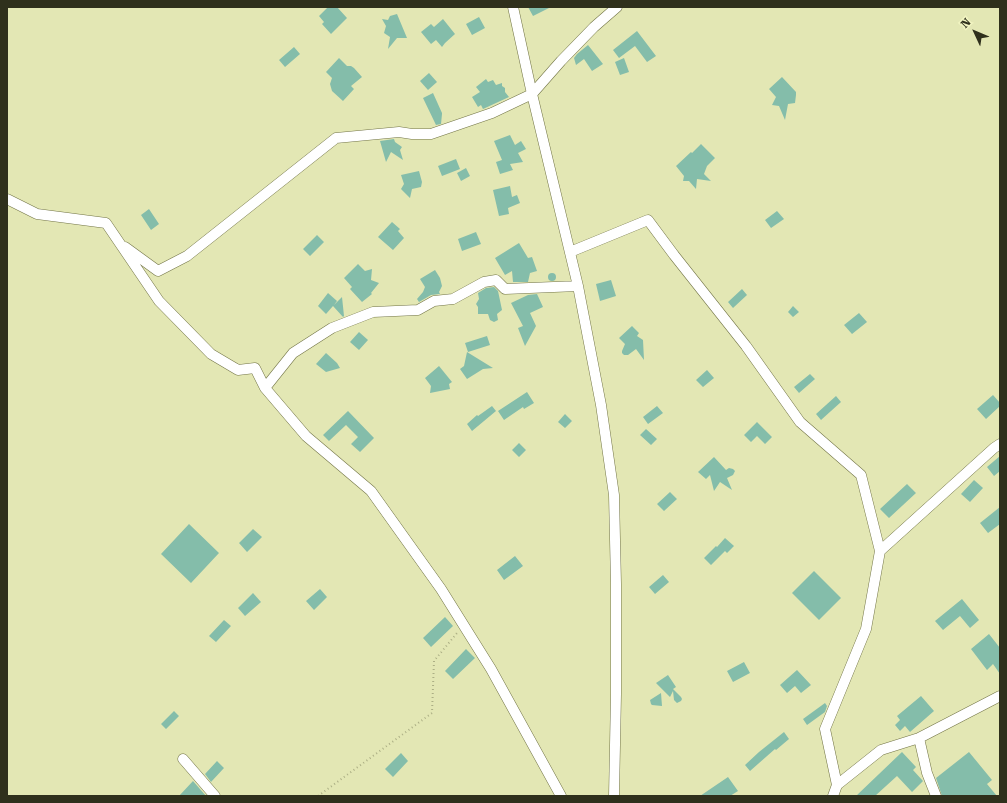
<!DOCTYPE html>
<html>
<head>
<meta charset="utf-8">
<style>
	body { margin:0 }
	#map { position:relative; width:1007px; height:803px; overflow:hidden; background:#e3e7b4; font-family:"Roboto Serif",serif }
	canvas { display:block }
	.frame { position:absolute; inset:0; border:8px solid #2f301c; pointer-events:none }
	.north { position:absolute; left:955px; top:12px; width:40px; height:40px; -webkit-text-stroke:3px #f1f4c1; paint-order:stroke; rotate:314deg; font-size:11px; font-weight:700; line-height:16px; text-align:center; color:#2f301c }
	.north::after { content:''; display:block; margin:auto; width:14px; height:18px; background:#2f301c; clip-path:polygon(50% 0,100% 100%,50% 72%,0 100%) }
</style>
</head>
<body>
<div id="map">
<canvas width="1007" height="803"></canvas>
<div class="frame"></div>
<div class="north">N</div>
</div>
<script>
const c = document.querySelector('canvas').getContext('2d');
c.lineJoin = 'round';
function paint(path, color) { c.fillStyle = color; c.fill(path, 'evenodd'); }
function stroke(path, color, width, dash) { c.strokeStyle = color; c.lineWidth = width; c.lineCap = dash ? 'butt' : 'round'; c.setLineDash(dash || []); c.stroke(path); }
const building = new Path2D(`
	M328,7H337L347,18L331,34L322,24L324,22L319,16Z
	M528,7H551L533,16Z
	M397,14L407,38H397L388,49L390,37L384,33L386,26L382,19L388,20L390,16Z
	M479,17L485,28L472,35L466,24Z
	M443,19L455,34L445,43L442,47L436,40L431,44L421,32L431,24L434,27Z
	M637,31L656,56L647,62L635,46L619,58L613,50Z
	M588,45L603,64L592,71L584,59L576,65L574,58L577,54Z
	M294,47L300,54L285,67L279,60Z
	M339,58L347,66H351L354,68L362,77L351,86L354,89L343,101L332,91L330,84L332,78L326,72Z
	M624,58L629,72L620,75L615,62Z
	M429,73L437,82L428,90L420,81Z
	M782,77L796,92V95L795,103L788,104L785,120L779,106L772,105L776,97L769,89Z
	M486,79L488,82L493,80L496,85L502,83V86L505,88V92L509,97L483,109L481,105L478,107L472,97L480,92L476,87Z
	M433,93L442,113V114L441,124L436,125L423,98Z
	M510,135L515,145L521,141L526,149L518,153L523,162L510,164L513,170L500,174L496,162L502,160L494,141Z
	M394,139L395,142L402,147L400,150L403,160L391,152L386,162L380,141Z
	M701,144L715,158L707,166L704,174L711,181L697,179L696,189L689,181H683L684,176L676,166L691,152L692,153Z
	M456,159L460,169L442,176L438,166Z
	M466,168L470,176L461,181L457,173Z
	M419,171L422,182L421,187L412,189L410,198L401,189L404,184L401,175Z
	M510,186L512,197L517,195L520,203L508,208L509,214L499,216L493,190Z
	M149,209L159,224L151,230L141,215Z
	M777,211L784,219L771,228L765,220Z
	M392,222L400,229L398,231L404,238L393,250L378,237Z
	M476,232L481,244L462,251L458,239Z
	M317,235L324,242L310,256L303,249Z
	M519,243L528,258L532,257L537,271L530,273L528,282H513L512,271L505,275L495,258Z
	M358,264L365,271L372,269L371,280L379,283L371,293L372,294L362,302L350,289L352,287L344,278Z
	M435,270L440,278L442,286L439,292L440,294L431,295L419,302L417,299L423,292L425,287L420,279Z
	M548 277a4 4 0 1 1 8 0a4 4 0 1 1-8 0Z
	M611,280L616,296L600,301L596,284Z
	M494,287L498,291L502,310L497,314L498,320L494,322L490,320L488,314H478V307L476,304L479,299L478,293L486,288Z
	M742,289L747,295L733,308L728,302Z
	M328,293L337,301L334,305L342,297L344,316L343,317L333,306L326,314L318,306Z
	M537,294L543,307L530,313L536,326L525,346L518,328L523,326L511,303L528,295Z
	M793,306L799,312L793,317L788,312Z
	M859,313L867,322L852,334L844,325Z
	M632,326L639,333L637,336L643,340L644,360L636,349L628,355H624L622,353V351L625,344L619,338Z
	M359,332L368,340L359,350L350,342Z
	M487,336L490,345L468,352L465,343Z
	M467,352L493,368L483,369L467,379L460,369L464,366Z
	M326,353L337,363L340,368L326,372L316,364Z
	M439,366L452,382L449,384L450,389L430,393L431,386L425,378Z
	M707,370L714,378L703,387L696,380Z
	M810,374L815,379L799,393L794,387Z
	M527,392L534,403L524,409L523,407L504,420L498,411Z
	M993,395L1000,403V406L986,419L977,409Z
	M836,396L841,402L821,420L816,414Z
	M492,406L496,411L472,431L467,424L477,415L478,416Z
	M657,406L663,413L648,424L643,417Z
	M348,411L374,438L360,452L351,444L358,437L346,425L329,441L323,435Z
	M565,414L572,421L565,428L558,422Z
	M757,422L772,437L765,444L757,436L751,442L744,435Z
	M646,429L657,439L651,445L640,435Z
	M519,443L526,450L519,457L512,450Z
	M1000,456V471L994,476L987,467Z
	M714,457L726,470L729,468L733,469L735,471L733,475L727,478L732,490L720,482L714,491L710,475L706,479L698,472Z
	M974,480L983,488L970,502L961,494Z
	M907,484L916,493L889,518L880,509Z
	M670,492L677,499L664,511L657,504Z
	M1000,507V524L988,533L980,523Z
	M189,524L219,553L191,583L161,554Z
	M253,529L262,537L247,552L239,543Z
	M725,538L734,546L727,553L725,551L711,565L704,558L716,546L717,547Z
	M515,556L523,566L504,580L497,570Z
	M814,571L841,598L819,620L792,593Z
	M663,575L669,582L655,594L649,587Z
	M320,589L327,597L314,610L306,601Z
	M253,593L261,602L245,616L238,608Z
	M962,599L979,620L970,628L960,616L943,630L935,621Z
	M445,617L453,626L431,647L423,638Z
	M224,620L231,626L216,642L209,636Z
	M989,634L1000,648V674L993,664L987,670L971,649Z
	M466,649L475,658L453,679L445,671Z
	M744,662L750,673L733,682L727,671Z
	M797,670L811,685L801,693L795,686L787,693L780,685Z
	M668,675L676,687L673,689L681,697L682,699L681,701L677,703L674,700L673,691L670,697L656,683Z
	M661,693L662,706L652,705L651,704L650,700Z
	M921,696L934,711L910,732L905,726L900,731L895,725L900,720L897,716Z
	M825,703L827,706L825,712L807,725L803,719Z
	M174,711L179,716L166,729L161,724Z
	M784,732L789,739L776,750L775,749L750,771L745,765L759,752Z
	M902,752L916,767L913,770L923,781L912,792L897,776L875,796H856Z
	M969,752L992,780L987,784L997,796H942L936,778Z
	M401,753L408,761L393,777L385,769Z
	M217,761L224,768L211,782L205,774Z
	M728,777L738,791L730,796H700Z
	M193,781L206,796H179Z`);
const path = new Path2D(`
	M318,796L432,713L434,661L457,633`);
const minor = new Path2D(`
	M513,7L532,94L578,286L601,405L614,495L616,584V694L614,796
	M7,199L37,214L106,223L159,301L211,354L238,370L255,368L265,388L306,436L371,491L441,589L491,669L561,796
	M125,247L158,271L187,256L336,138L399,132L412,134H431L492,113L532,94L561,61L594,27L617,7
	M570,252L648,220L674,255L746,346L800,422L861,475L880,551L866,629L825,729L837,785L833,796
	M265,388L293,353L332,328L373,312L418,310L434,301L453,299L484,282L496,280L505,289L578,286
	M880,551L994,448L1000,444
	M919,738L927,773L936,796
	M183,759L215,796
	M837,785L881,750L919,738L1000,696`);
paint(building, '#84bdaa');
stroke(minor, '#727446', 11);
stroke(path, '#acaf85', 2, [1, 3]);
stroke(minor, '#fff', 10);
</script>
</body>
</html>
